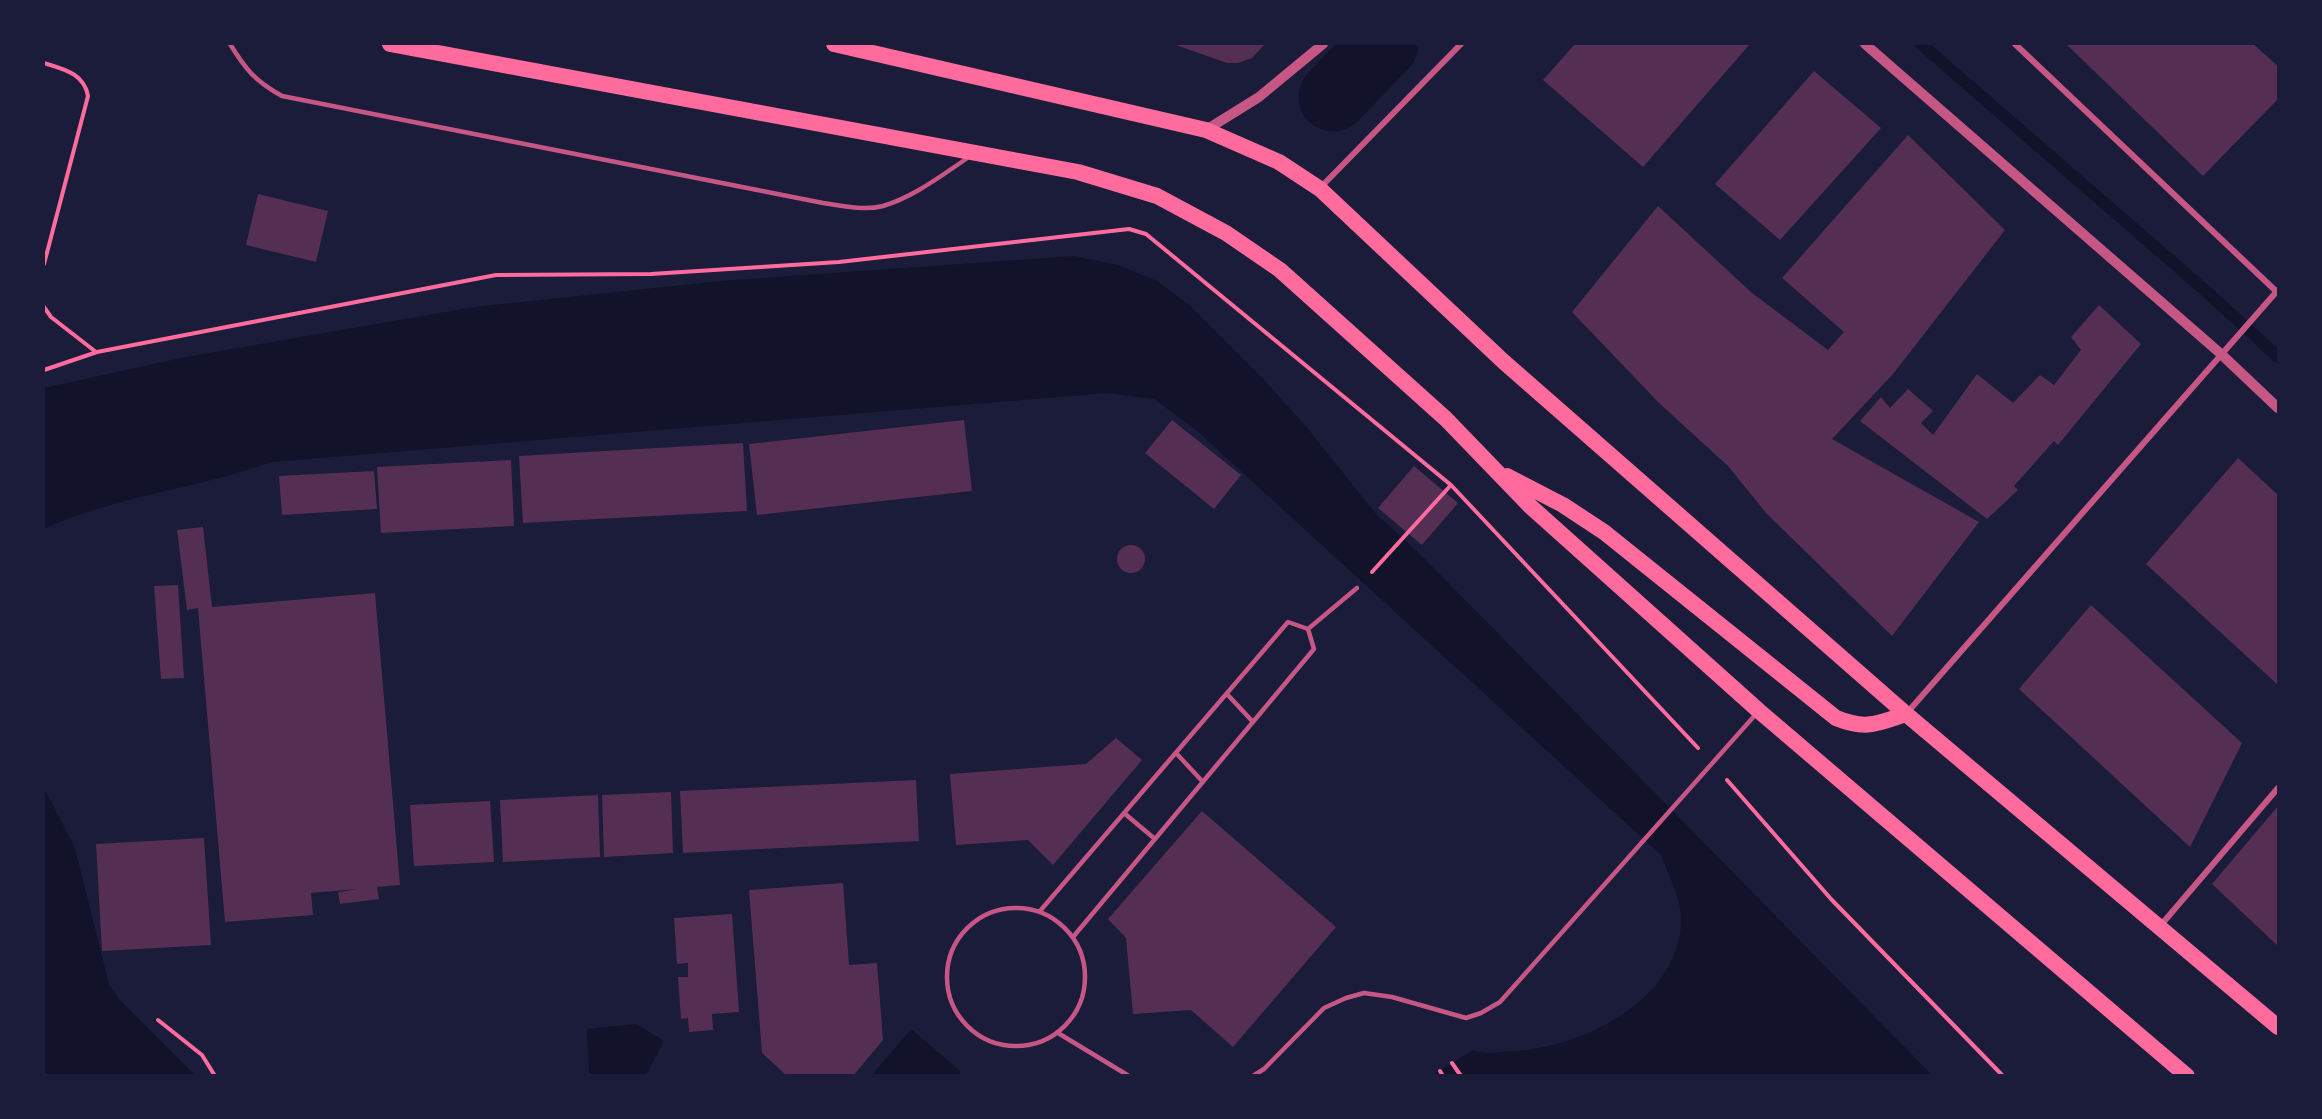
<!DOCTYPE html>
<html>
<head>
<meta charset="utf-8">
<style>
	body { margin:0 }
	#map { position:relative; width:2322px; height:1119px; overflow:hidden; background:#1b1b3a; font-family:Inter,sans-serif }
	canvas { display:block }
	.frame { position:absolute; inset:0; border:45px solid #1b1b3a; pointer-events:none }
</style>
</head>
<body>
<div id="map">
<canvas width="2322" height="1119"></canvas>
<div class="frame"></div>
</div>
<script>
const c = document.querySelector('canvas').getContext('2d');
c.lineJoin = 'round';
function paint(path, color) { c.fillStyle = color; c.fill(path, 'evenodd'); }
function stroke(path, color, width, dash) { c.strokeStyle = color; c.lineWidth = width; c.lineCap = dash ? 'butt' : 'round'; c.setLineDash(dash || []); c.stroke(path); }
const water = new Path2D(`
	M1074,256L1118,265L1157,281L1189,305L1264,380L1304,424L1376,514L1419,553L1932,1075H1433L1473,1050C1486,1055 1500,1052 1514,1051C1581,1048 1677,1001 1681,924C1683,901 1669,877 1661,855L1195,429L1154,399L1107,393L271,462C197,489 115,496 44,529V388L186,357L474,307L721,281Z
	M44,788L75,848L109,985L118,998L195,1075H44Z
	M636,1024L664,1041L646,1075H589L587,1029Z
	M911,1029L961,1072L958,1075H872Z`);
const stream = new Path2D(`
	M1921,44L2208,293L2278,357`);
const river = new Path2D(`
	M1333,97L1384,44`);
const building = new Path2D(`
	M1173,44H1265L1252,58L1238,63H1227Z
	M1575,44H1750L1643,167L1543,80Z
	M2066,44H2253L2278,66V99L2203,176Z
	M1814,71L1881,128L1780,240L1715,184Z
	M1908,135L2005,230L1893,374L1832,439L1979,522L1892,636L1767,514L1728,466L1659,403L1572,312L1658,206L1752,293L1828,350L1844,332L1782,278Z
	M258,194L328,211L316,262L246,245Z
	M2099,305L2141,344L2058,445L2054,441L2014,486L2018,490L1987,519L1860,421L1881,397L1890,408L1908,389L1933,411L1921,423L1933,435L1977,374L2013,403L2040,375L2054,385L2081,350L2071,337Z
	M964,420L972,491L757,515L749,444Z
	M1172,420L1241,475L1214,509L1145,453Z
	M743,443L747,511L523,523L519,456Z
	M2238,458L2278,495V685L2146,564Z
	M511,460L514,526L381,533L377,467Z
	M1414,466L1458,503L1422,545L1378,508Z
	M374,471L377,509L282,515L279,476Z
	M203,527L212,607L375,593L400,885L377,887L379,899L340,904L338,892L358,889L311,893L313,915L225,922L198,608L187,610L177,530Z
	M1117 559a14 14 0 1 1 28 0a14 14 0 1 1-28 0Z
	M178,585L184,678L161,679L154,586Z
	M2091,605L2242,743L2190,847L2019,689Z
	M1116,738L1142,760L1053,865L1028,840L956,845L950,774L1086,764Z
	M916,780L919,841L683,853L680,791Z
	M671,792L673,853L604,857L602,795Z
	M598,795L600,857L503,862L500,800Z
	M490,801L494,862L414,866L410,805Z
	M2278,806V946L2212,884Z
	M1202,811L1336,927L1233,1047L1191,1010L1133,1014L1126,938L1108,919Z
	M204,838L211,945L102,951L96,844Z
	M843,883L849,965L877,963L883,1040L853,1076H787L762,1053L749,890Z
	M732,914L739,1012L712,1014L713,1030L689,1032L688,1018L681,1019L678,977H688V963L677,964L674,918Z`);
const path = new Path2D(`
	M44,63C63,69 84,73 88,96L44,264
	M44,307L51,317L96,352
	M44,370L97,352L496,275L651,274L839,262L1129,229L1146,234L1451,485L1698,748
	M1372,572L1451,485
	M1727,780L1831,899L2003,1076
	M158,1020L202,1055L215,1076
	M1452,1063L1461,1076
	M1440,1071L1443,1076`);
const service = new Path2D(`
	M230,44C246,70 255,81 282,96L823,203C842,206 864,211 883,206C914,197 942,175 969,157
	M1308,629L1357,588
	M1227,694L1253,722
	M1176,753L1203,782
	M1124,813L1155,839
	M947 977a69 69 0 1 1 138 0a69 69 0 1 1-138 0Z
	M1040,911L1288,622L1308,629L1314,649L1073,937
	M1058,1033L1129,1076
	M1253,1076L1264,1069L1324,1008L1346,998L1364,993L1392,997L1466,1018L1481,1013L1500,1002L1756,714`);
const minor = new Path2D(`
	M2015,44L2278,293
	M1320,188L1461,44
	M1906,714L2278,290
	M2161,925L2278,788`);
const tertiary = new Path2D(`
	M1865,44L2221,354L2278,408
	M1206,130L1259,97L1323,44`);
const trunk = new Path2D(`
	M390,44L1078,172L1157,196L1226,233L1280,270L1446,419L1530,506L1759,711L2187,1076
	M834,44L1206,130L1279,162L1320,189L1504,362L1906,714L2278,1027
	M1507,476L1563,505L1604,532L1836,718C1866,730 1876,724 1906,714`);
paint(water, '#12122b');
stroke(stream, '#12122b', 12);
stroke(river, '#12122b', 69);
paint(building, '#542f53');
stroke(path, '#ff6b9d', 4);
stroke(service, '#c65784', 4.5);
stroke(minor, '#c65784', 6);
stroke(tertiary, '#c65784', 10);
stroke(trunk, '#ff6b9d', 16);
</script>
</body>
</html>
